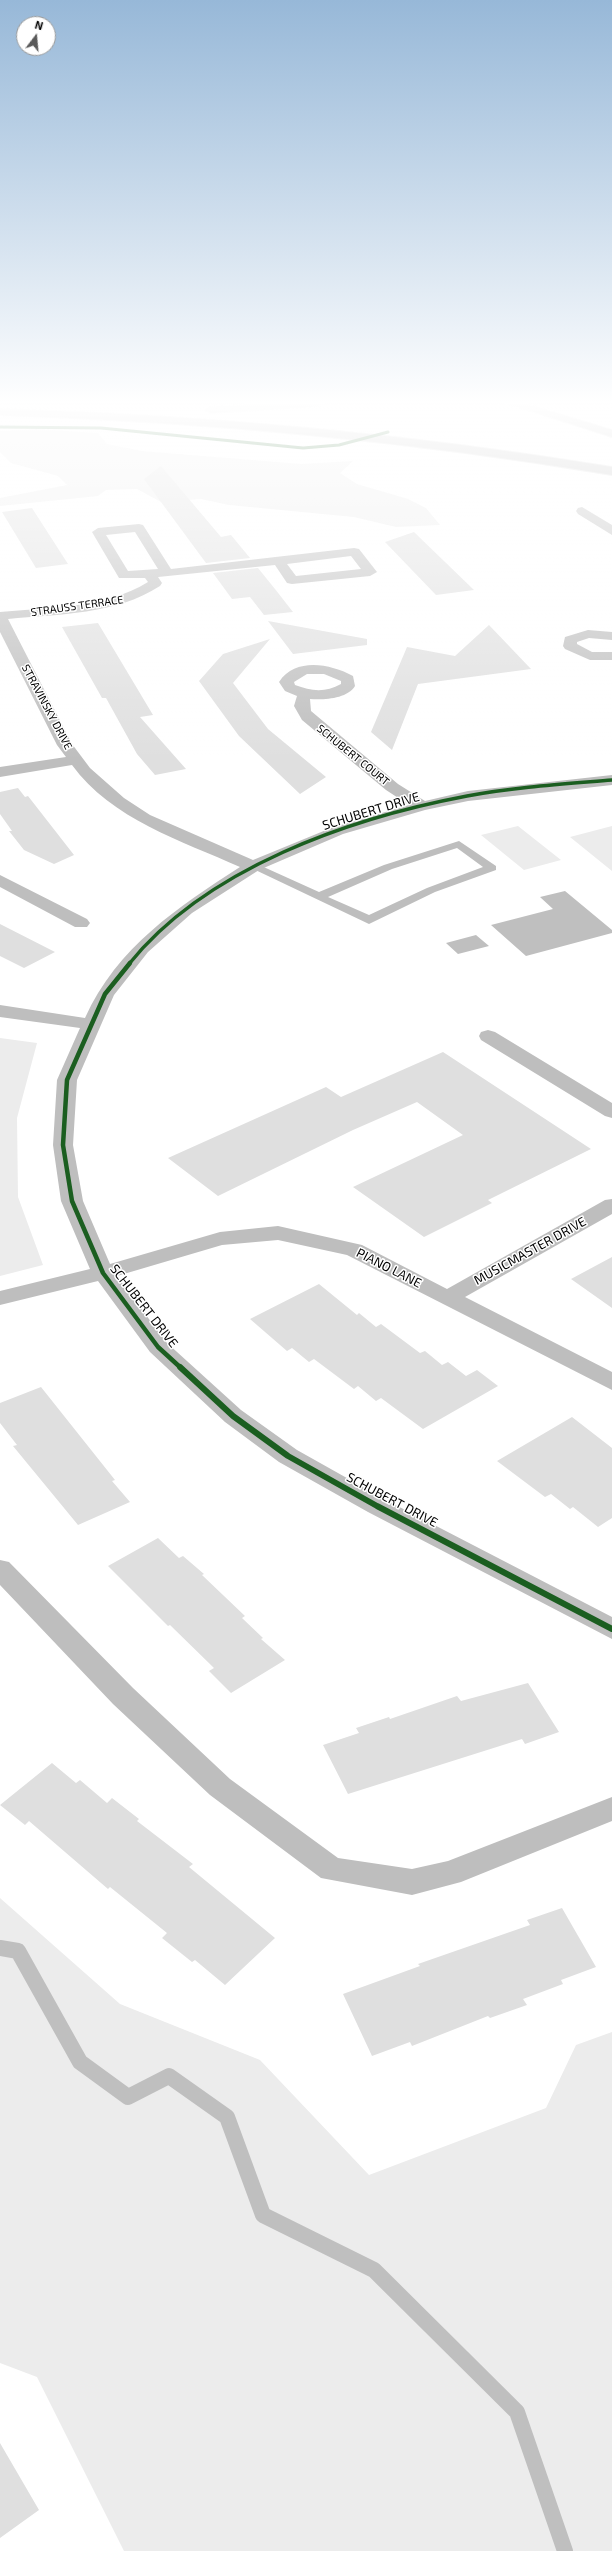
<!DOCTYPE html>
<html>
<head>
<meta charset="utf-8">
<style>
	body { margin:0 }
	#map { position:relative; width:612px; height:2551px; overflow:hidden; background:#fff; font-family:"Exo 2",sans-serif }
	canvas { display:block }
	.north { position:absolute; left:16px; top:16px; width:40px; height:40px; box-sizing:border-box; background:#fff; border:1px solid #999; border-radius:50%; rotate:16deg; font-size:11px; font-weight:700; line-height:16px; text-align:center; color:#000 }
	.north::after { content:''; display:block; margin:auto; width:14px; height:18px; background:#595959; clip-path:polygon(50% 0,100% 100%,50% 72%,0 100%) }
</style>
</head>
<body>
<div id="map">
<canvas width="612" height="2551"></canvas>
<div class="north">N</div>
</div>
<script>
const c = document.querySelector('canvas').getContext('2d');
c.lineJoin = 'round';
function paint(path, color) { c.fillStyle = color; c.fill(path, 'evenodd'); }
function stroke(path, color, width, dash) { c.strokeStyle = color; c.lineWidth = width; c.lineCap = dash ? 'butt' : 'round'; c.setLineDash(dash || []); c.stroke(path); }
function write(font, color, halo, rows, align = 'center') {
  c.font = font + ' "Exo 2",sans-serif'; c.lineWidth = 3; c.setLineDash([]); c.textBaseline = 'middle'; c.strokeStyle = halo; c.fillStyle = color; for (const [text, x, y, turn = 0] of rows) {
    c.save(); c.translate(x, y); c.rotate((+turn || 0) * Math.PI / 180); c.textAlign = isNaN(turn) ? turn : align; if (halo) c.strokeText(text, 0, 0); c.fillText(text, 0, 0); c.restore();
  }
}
const green = new Path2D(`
	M37,429L98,433L107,444L142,451L301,464L353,461L340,473L357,484L408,499L426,508L440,525L396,527L354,517L229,505L201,499L161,502L137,489L106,490L98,496L0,506V498L67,485L58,476L11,463L0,452V431Z
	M518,826L561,860L524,870L481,835Z
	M612,826V871L570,837Z
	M0,1038L37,1043L17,1118L18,1197L43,1265L0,1276Z
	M0,1898L120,2004L260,2060L369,2175L546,2108L576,2045L612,2032V2551H124L37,2377L0,2363Z`);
const water = new Path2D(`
	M565,891L612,930V933L526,956L491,925L553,909L540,897Z
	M476,935L489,946L458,954L446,943Z`);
const stream = new Path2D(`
	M0,1948L18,1951L80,2062L128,2097L169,2076L227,2117L263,2215L374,2270L517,2412L565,2551`);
const building = new Path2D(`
	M161,466L221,537L231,535L250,558L206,563L144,479Z
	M32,508L68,564L36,568L2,512Z
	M414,532L474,590L436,595L385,542Z
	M258,568L275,589L293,612L264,615L250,597L232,599L213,573Z
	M268,621L367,639V645L293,654Z
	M98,623L153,715L140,717L186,769L155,775L137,754L106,698H102L62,627Z
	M489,625L531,669L418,684L392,750L371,732L407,647L455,656Z
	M270,639L233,683L268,729L326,777L300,794L239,736L199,681L223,654Z
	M18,788L25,797L28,796L74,855L54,864L24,850L9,831H12L0,814V792Z
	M0,924L55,952L24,968L0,956Z
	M443,1052L591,1149L488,1200L492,1203L424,1237L353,1187L463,1135L417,1102L353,1130L218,1196L168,1158L326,1087L341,1097Z
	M612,1257V1308L571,1279Z
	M319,1284L357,1315L359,1313L376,1327L381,1324L420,1353L425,1351L442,1365L448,1362L466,1376L477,1370L498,1386L423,1429L381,1398L376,1401L358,1386L354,1389L314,1359L309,1362L292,1348L287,1351L250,1319Z
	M41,1387L115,1480L112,1481L130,1502L78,1525L13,1446L17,1445L0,1423V1403Z
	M572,1417L612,1448V1518L598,1527L573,1507L570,1509L551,1494L545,1497L497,1461Z
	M158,1538L179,1558L183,1556L204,1574L202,1575L245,1616L242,1618L263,1638L261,1639L285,1660L231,1693L209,1671L214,1668L170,1625L168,1626L108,1566Z
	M528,1683L559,1732L525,1744L522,1739L348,1794L323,1745L359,1733L356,1728L389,1717L390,1719L457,1696L461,1701Z
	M52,1763L76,1783L80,1780L107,1803L112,1798L139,1819L137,1821L193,1864L189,1867L275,1938L225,1985L195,1960L192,1962L162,1938L167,1933L110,1887L108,1889L29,1821L25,1825L0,1805Z
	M562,1908L596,1967L561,1980L563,1984L523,1999L527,2005L490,2018L488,2016L412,2046L410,2042L372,2056L343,1994L420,1966L418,1964L530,1925L527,1920Z
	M0,2443L39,2510L0,2538Z`);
const lane = new Path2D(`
	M459,841L496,866V870L435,892L369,924L247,866L253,863L257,864L319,892L384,865ZM457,848L483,867L427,888L369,915L328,897L392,869Z`);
const street = new Path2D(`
	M582,507L612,525V535L578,514L576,511L578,508Z
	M139,524L143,525L171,569L354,548L359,549L377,572L370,576L292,584L287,583L275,565L158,577L162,583L160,586C115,615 59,614 8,619L72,744L90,768L124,798L150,815L253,860L331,828L409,805L386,790L302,720L294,706L297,696L285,691L279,682C296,657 330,664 353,676L355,686C347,699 324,700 310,699L311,711L398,784L425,801L468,791L612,775V785L468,801L425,810L343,834L259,870L192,913L148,952L114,995L77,1080L73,1145L83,1201L110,1264L220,1232L278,1226L362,1245L447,1289L605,1200L612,1199V1214L465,1297L612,1372V1390L347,1255L278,1240L222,1245L117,1276L166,1342L241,1410L297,1450L386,1500L612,1617V1639L368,1512L279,1462L225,1422L150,1352L98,1281L0,1305V1291L90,1269L61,1201L53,1145L57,1080L80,1028L0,1017V1005L85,1018C117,947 178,907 240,867C182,841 111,819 72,765L0,777V767L66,757L57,745L0,632V612C49,607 105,609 148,582L145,578H119L92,532L98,528ZM135,532L158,569L128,571L106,535ZM351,556L361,569L296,576L287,564ZM307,674H324L341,681V684C325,693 311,691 295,685L294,682Z
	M588,630L612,632V640L589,638L577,642V644L592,652H612V660H590L565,649L563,646L565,637Z
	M0,875L87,919L90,923L87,927H75L0,887Z
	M488,1030L495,1032L612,1103V1118L605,1116L481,1040L479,1036L481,1032Z
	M0,1560L9,1562L133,1688L230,1779L338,1858L412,1869L448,1861L612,1797V1821L461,1882L412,1895L321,1878L210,1795L113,1704L0,1585Z`);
const highway = new Path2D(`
	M267,403H324L319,406L211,413L205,410L211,407Z
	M506,403H523L612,430V437Z
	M0,409C206,415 409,434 612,467V475C409,441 206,422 0,415Z`);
const cyclewayFar3 = new Path2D(`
	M0,427L101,428L303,448L339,445L388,432`);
const cyclewayFar2 = new Path2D(`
	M129,964C206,868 350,818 467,796C515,787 564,784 612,780`);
const cyclewayFar1 = new Path2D(`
	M130,963L105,994L67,1080L63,1145L72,1201L103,1273L158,1347L181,1368`);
const cycleway = new Path2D(`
	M180,1367L233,1416L288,1456L377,1506L612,1629`);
const farStreetnames = [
	["STRAUSS TERRACE",77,606,-8],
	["STRAVINSKY DRIVE",47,707,62],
	["SCHUBERT COURT",353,755,39]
];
const streetNames = [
	["SCHUBERT DRIVE",371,811,-17],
	["MUSICMASTER DRIVE",530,1251,-29],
	["PIANO LANE",389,1268,27],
	["SCHUBERT DRIVE",144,1306,52],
	["SCHUBERT DRIVE",392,1500,28]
];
paint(green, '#ececec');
paint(water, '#bfbfbf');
stroke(stream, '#bfbfbf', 16);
paint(building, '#dfdfdf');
stroke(highway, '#dbdbdb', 2);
paint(lane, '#bebebe');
paint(street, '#bebebe');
paint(highway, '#bebebe');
stroke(cyclewayFar3, '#1b5e20', 3);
stroke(cyclewayFar2, '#1b5e20', 3.5);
stroke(cyclewayFar1, '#1b5e20', 4.5);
stroke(cycleway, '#1b5e20', 6);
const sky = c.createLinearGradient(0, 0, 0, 760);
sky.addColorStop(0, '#97b8d8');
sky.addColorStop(0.53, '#fff');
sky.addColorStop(1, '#ffffff00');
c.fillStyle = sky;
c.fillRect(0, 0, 612, 760);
write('11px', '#000', '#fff', farStreetnames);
write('13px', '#000', '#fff', streetNames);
</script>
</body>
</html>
